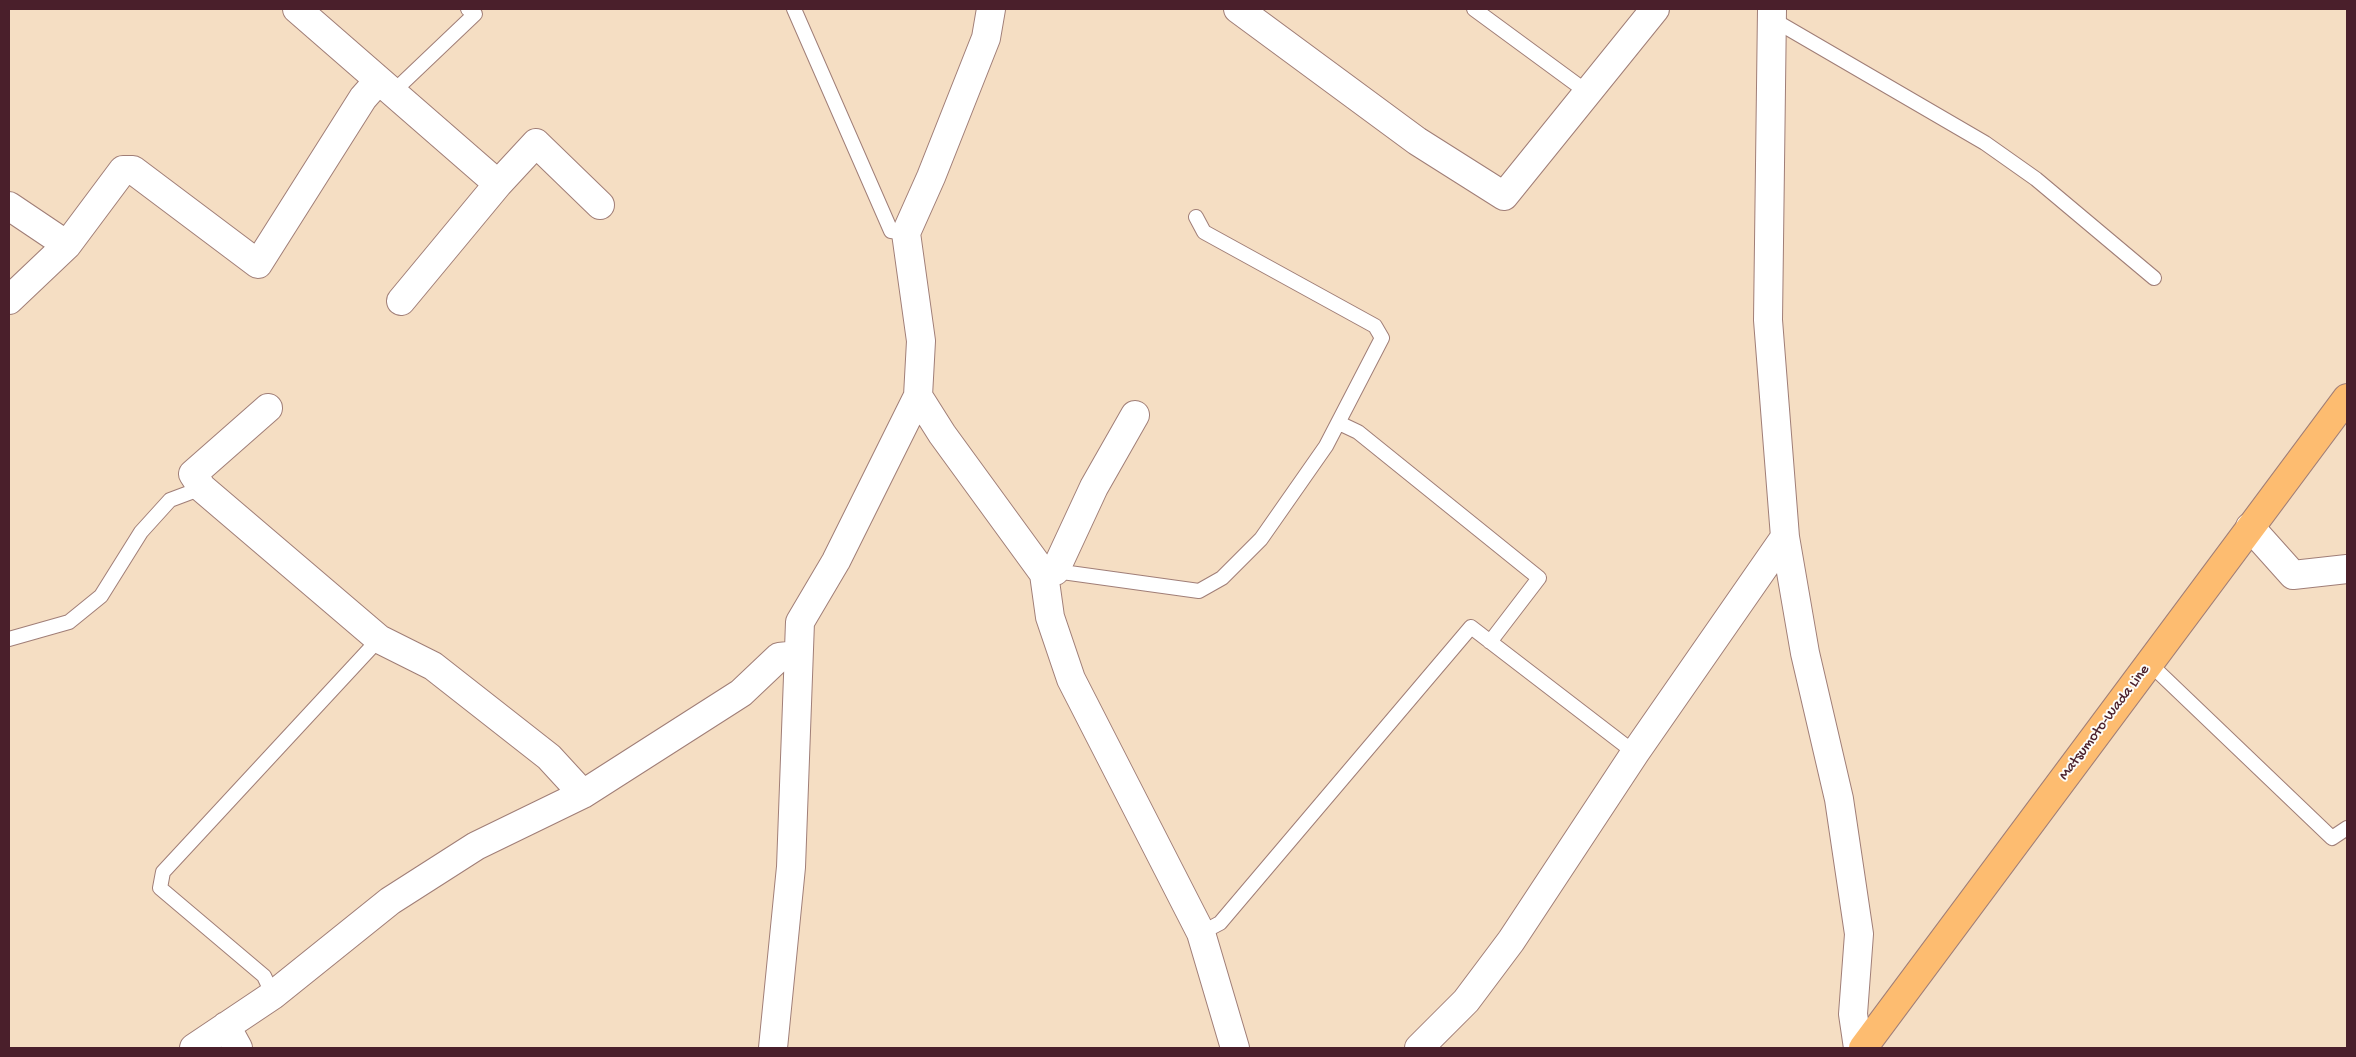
<!DOCTYPE html>
<html>
<head>
<meta charset="utf-8">
<style>
	body { margin:0 }
	#map { position:relative; width:2356px; height:1057px; overflow:hidden; background:#f5dec3; font-family:"Gochi Hand",sans-serif }
	canvas { display:block }
	.frame { position:absolute; inset:0; border:10px solid #4a1f2b; pointer-events:none }
</style>
</head>
<body>
<div id="map">
<canvas width="2356" height="1057"></canvas>
<div class="frame"></div>
</div>
<script>
const c = document.querySelector('canvas').getContext('2d');
c.lineJoin = 'round';
function stroke(path, color, width, dash) { c.strokeStyle = color; c.lineWidth = width; c.lineCap = dash ? 'butt' : 'round'; c.setLineDash(dash || []); c.stroke(path); }
function write(font, color, halo, rows, align = 'center') {
  c.font = font + ' "Gochi Hand",sans-serif'; c.lineWidth = 4; c.setLineDash([]); c.textBaseline = 'middle'; c.strokeStyle = halo; c.fillStyle = color; for (const [text, x, y, turn = 0] of rows) {
    c.save(); c.translate(x, y); c.rotate((+turn || 0) * Math.PI / 180); c.textAlign = isNaN(turn) ? turn : align; if (halo) c.strokeText(text, 0, 0); c.fillText(text, 0, 0); c.restore();
  }
}
const lane = new Path2D(`
	M794,9L891,231L906,233
	M1474,9L1587,92
	M1772,19L1985,143L2036,179L2154,278
	M392,93L475,14L468,9
	M1339,423L1358,432L1539,578L1490,642
	M1055,571L1199,591L1222,578L1261,539L1326,446L1382,338L1375,326L1204,232L1196,217
	M9,639L69,622L101,596L141,532L170,500L202,488
	M2149,663L2332,838L2347,828
	M1201,933L1220,923L1471,627L1635,753
	M273,995L264,976L160,888L163,872L379,639`);
const street = new Path2D(`
	M297,9L498,184
	M1238,9L1417,141L1504,196L1655,9
	M1772,9L1768,320L1785,537L1805,653L1839,799L1859,934L1853,1014L1858,1048
	M9,206L67,245
	M9,300L67,245L123,170H133L258,264L363,98L378,81
	M401,301L498,184L536,143L600,205
	M918,396L942,434L1044,574L1050,617L1071,679L1201,933L1235,1048
	M268,408L193,474L202,488L379,639L433,666L549,757L583,794
	M2250,527L2293,575L2347,569
	M1044,574L1055,571L1094,487L1135,415
	M226,1026L238,1048
	M194,1048L273,995L390,901L476,846L583,794L741,693L779,657L798,655
	M773,1048L791,867L800,622L836,561L918,396L921,341L906,233L931,177L986,38L991,9
	M1419,1048L1466,1001L1511,941L1635,753L1785,537`);
const primary = new Path2D(`
	M1863,1048L2347,398`);
const streetNames = [
	["Matsumoto-Wada Line",2105,723,-53]
];
stroke(lane, '#a07e77', 16);
stroke(street, '#a07e77', 30);
stroke(primary, '#a07e77', 30);
stroke(lane, '#fff', 14);
stroke(street, '#fff', 28);
stroke(primary, '#fdbc70', 28);
write('15px', '#4a1f2b', '#fdfcf7', streetNames);
</script>
</body>
</html>
